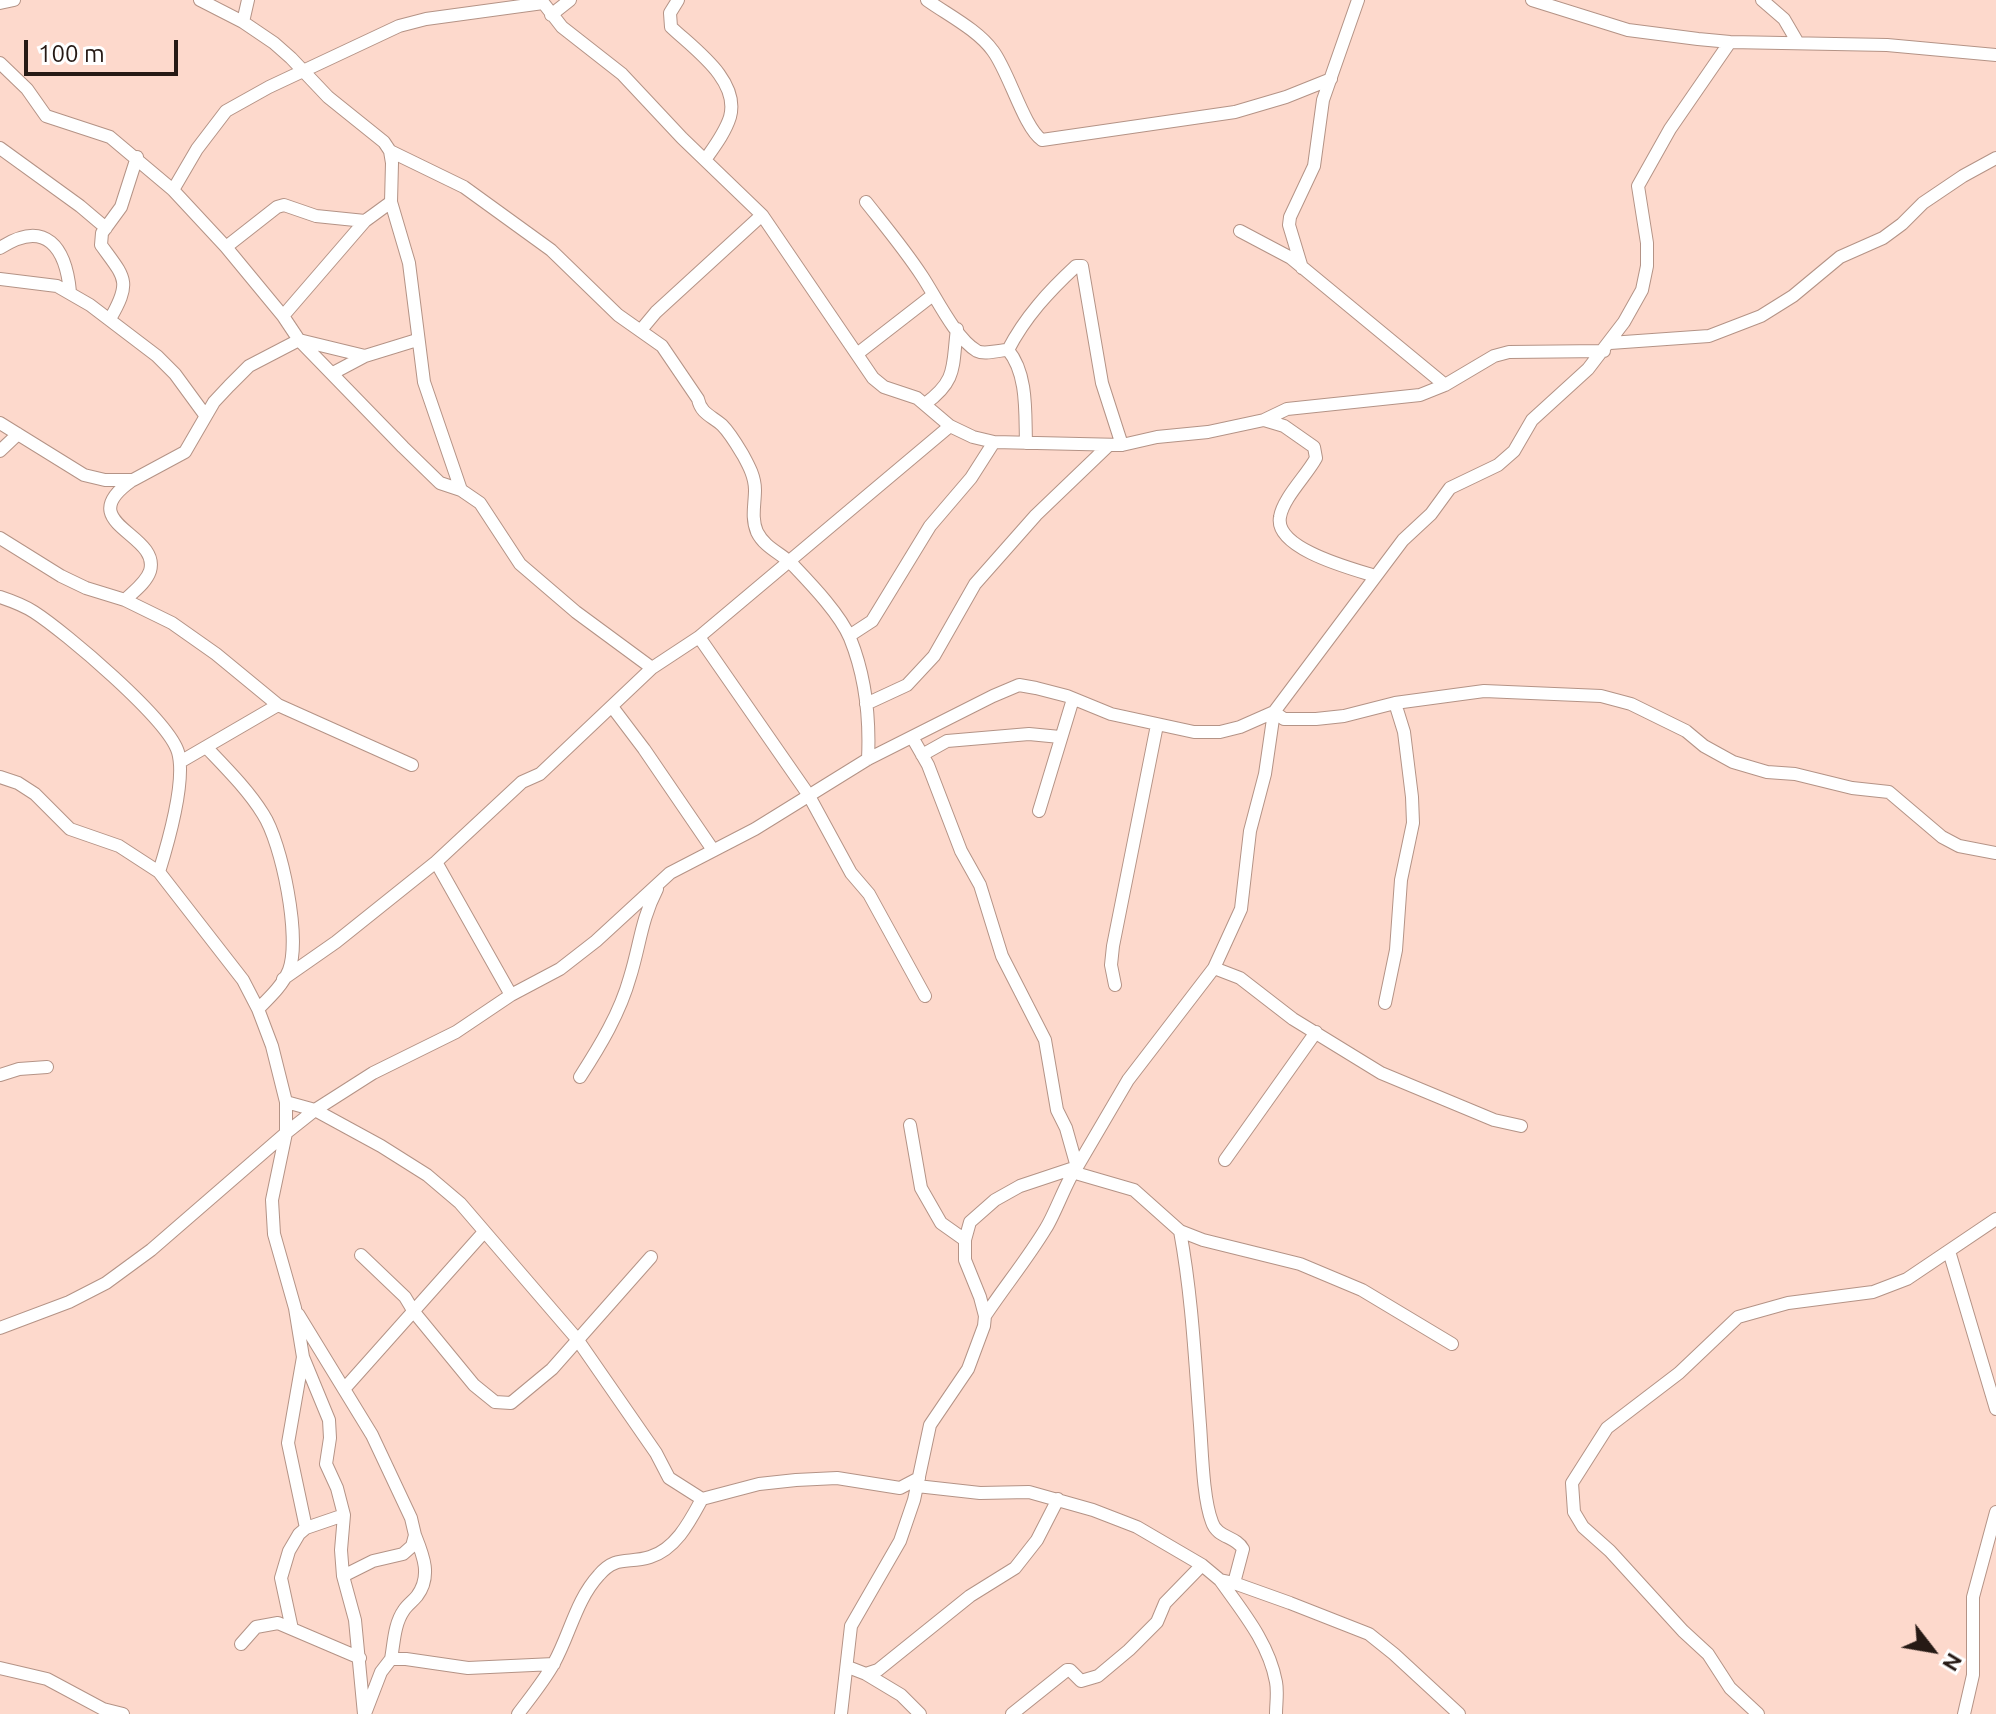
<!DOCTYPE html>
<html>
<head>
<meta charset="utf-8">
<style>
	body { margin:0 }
	#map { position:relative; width:1996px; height:1714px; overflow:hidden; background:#fdd9cc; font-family:Ubuntu,sans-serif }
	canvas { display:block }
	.north { position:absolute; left:1892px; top:1610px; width:80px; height:80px; -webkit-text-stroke:6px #fff; paint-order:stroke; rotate:121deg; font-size:22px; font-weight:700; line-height:32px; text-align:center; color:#261a15 }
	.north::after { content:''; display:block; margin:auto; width:28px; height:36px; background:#261a15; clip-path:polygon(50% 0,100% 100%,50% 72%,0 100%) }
	.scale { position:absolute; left:24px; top:40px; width:154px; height:36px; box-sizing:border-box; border:4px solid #261a15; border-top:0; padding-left:10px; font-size:24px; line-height:28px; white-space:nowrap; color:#261a15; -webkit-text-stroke:6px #fff; paint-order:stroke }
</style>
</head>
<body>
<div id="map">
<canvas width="1996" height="1714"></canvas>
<div class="north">N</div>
<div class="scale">100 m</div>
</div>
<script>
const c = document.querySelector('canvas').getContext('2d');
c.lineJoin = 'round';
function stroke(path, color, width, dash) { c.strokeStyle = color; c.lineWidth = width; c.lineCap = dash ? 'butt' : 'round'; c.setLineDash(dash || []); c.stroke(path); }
const minor = new Path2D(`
	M200,0L243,22L274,43L291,58L328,97L384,142L390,151L392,163L391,202L409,263L424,382L461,490
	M541,0L562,27L622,74L682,138L762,215L873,378L884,387L917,398L950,426L973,437L994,442L1122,445L1157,437L1208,432L1264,420L1284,426L1314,447L1316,458C1307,475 1283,498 1280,517C1274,549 1353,569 1375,576
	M678,0L670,13L671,27C694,49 740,80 730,117C725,133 714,147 705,160
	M927,0C948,15 978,30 993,51C1009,72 1024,128 1042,140L1235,112L1286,97L1331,79
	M1532,0L1628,30L1698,39L1730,42L1887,45L1996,55
	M1762,0L1784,19L1798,43
	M0,3L14,0
	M551,15L570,0
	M243,22L248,0
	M0,63L27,89L46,116L110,137L173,190L226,247L283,316L299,340L403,447L440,483L461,490L480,503L520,564L576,612L652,668
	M0,148L80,206L106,228
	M390,151L464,187L551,250L618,315L662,346L698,399C701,414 712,416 722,425C730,433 737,445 743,455C749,466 755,477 755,490C755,504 751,518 757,532C765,548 781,553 793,565C811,584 840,614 850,638C865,675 870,718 868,759
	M173,190L197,149L226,111L269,87L399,26L426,19L543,3
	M866,202C885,226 905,250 922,276C936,297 955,338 977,351C985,355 999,350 1008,350C1028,374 1025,413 1026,443
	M1240,231L1291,258L1445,385
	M226,247L277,207L284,205L316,216L365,221
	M0,248C46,218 66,248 70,292
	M1302,268L1289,225L1290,217L1314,166L1323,100L1358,0
	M0,279L57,286L90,305L157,356L175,374L205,415
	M283,316L365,221L391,202
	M110,319C132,281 125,278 101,245L102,233L121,207L137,157
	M641,330L656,312L762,215
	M1610,343L1709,336L1761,316L1793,296L1840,257L1883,238L1902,224L1923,203L1963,176L1996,158
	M1008,350C1025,317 1049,291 1076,266H1082L1102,383L1122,445
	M857,354L933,295
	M333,373L365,356L417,340
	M925,404C958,380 952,366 957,329
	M1264,420L1287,409L1420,395L1445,385L1494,356L1509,352L1604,351
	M0,423L84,475L105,480H133L185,452L214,402L229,386L249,366L299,340L365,356
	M0,451L18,434
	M0,538L61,576L86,588L125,600L172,623L216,654L278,705L412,765
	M0,597C12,601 23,605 34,612C65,632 168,719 178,752C186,780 168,843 159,872
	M125,600C133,592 146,583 150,571C161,533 71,524 131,481
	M849,636L872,621L930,526L971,478L994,442
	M699,637L808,794L851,873L869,894L925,996
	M866,704L907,685L934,656L975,584L1036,515L1108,446
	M613,708L644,749L713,850
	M912,737L928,765L961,851L980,885L1002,956L1045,1040L1057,1110L1066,1128L1077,1167C1069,1175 1055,1214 1046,1228C1028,1258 1005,1286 985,1316
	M207,748C227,769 248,790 263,814C282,843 301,938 289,970C283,985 269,998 258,1009
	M922,755L947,741L1029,734L1060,737
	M180,762L278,705
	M0,777L18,783L35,794L70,829L119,846L159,872L243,980L258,1009L272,1046L286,1102V1133L272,1200L274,1234L295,1308L303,1357L329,1420L330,1438L326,1464L337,1488L344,1515L341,1550L343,1576L355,1620L364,1714
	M1039,811L1073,699
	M436,862L511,995
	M1214,968L1240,978L1293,1019L1381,1073L1494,1120L1521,1126
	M283,979L336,942L436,862L522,782L540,774L652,668L699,637L950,426
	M1115,985L1111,965L1113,946L1157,725
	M1385,1003L1396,950L1401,880L1413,823L1412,797L1404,732L1395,703
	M0,1075L19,1069L47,1067
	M580,1077C600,1046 620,1013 630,977C640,945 641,920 657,889
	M286,1102L315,1110L381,1146L427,1175L460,1203L577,1339L656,1453L669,1478L702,1499L759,1484L796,1480L837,1478L900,1488L919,1478
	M910,1125L921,1188L941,1223L965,1240
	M1225,1160L1316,1032
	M1072,1172L1134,1190L1180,1231L1203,1240L1300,1264L1362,1290L1452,1344
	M1180,1231C1192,1296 1195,1360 1200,1425C1202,1451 1203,1499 1212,1522C1217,1538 1236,1536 1243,1549L1234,1583
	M1949,1251L1996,1409
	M361,1255L405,1297L414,1312L474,1385L495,1402L511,1403L552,1369L651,1257
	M298,1314L372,1435L411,1518L415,1535L412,1546L403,1554L373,1561L343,1576
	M0,1328L69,1302L106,1283L151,1250L286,1133L315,1110L373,1073L456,1032L511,995L560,969L596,941L670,873L755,829L868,759L993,696L1019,685L1036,688L1067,696L1111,714L1194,732H1220L1240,727L1274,712L1284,719H1316L1344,716L1395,703L1484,691L1601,696L1631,704L1686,731L1704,746L1733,762L1767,772L1795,774L1852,788L1889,792L1942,837L1959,846L1996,853
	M303,1357L288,1443L306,1528
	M345,1388L484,1232
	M917,1486L980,1493L1029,1492L1093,1510L1137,1527L1202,1565L1220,1580L1234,1583L1290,1603L1369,1634L1394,1654L1459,1714
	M1220,1580C1242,1611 1269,1643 1276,1682C1278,1692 1276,1704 1276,1714
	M292,1629L281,1578L289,1551L299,1534L306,1528L344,1515
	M241,1644L256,1627L278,1623L360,1658
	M391,1659C394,1643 394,1624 404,1610C407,1605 413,1601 417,1596C432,1576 423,1555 415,1535
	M848,1667L866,1674L878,1670L970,1596L1015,1568L1037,1540L1058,1499
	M0,1668L47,1679L103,1709L123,1714
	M866,1674L901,1695L920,1714
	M366,1711L381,1672L391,1659H406L468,1668L554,1664
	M518,1714C530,1698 544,1681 554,1663C570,1634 576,1600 599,1575C616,1555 628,1564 650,1557C676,1549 690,1521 702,1499
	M841,1714L851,1626L900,1541L914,1500L930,1425L968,1369L984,1326L985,1316L980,1297L965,1260V1240L970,1222L995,1200L1020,1186L1077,1167L1128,1080L1214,968L1241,909L1250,831L1265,774L1274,712L1403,540L1431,514L1450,488L1498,465L1514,451L1532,420L1588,369L1624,322L1642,290L1647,266V243L1638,186L1670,129L1730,42
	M1012,1714L1067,1670H1070L1081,1681L1098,1676L1129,1650L1157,1622L1165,1603L1202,1565
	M1758,1714L1730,1688L1708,1654L1683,1631L1610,1551L1583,1527L1574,1512L1572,1483L1607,1428L1679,1373L1738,1317L1788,1303L1873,1292L1907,1279L1996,1219
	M1964,1714L1973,1675V1597L1996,1512`);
stroke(minor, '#b49386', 14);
stroke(minor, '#fff', 12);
</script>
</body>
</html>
